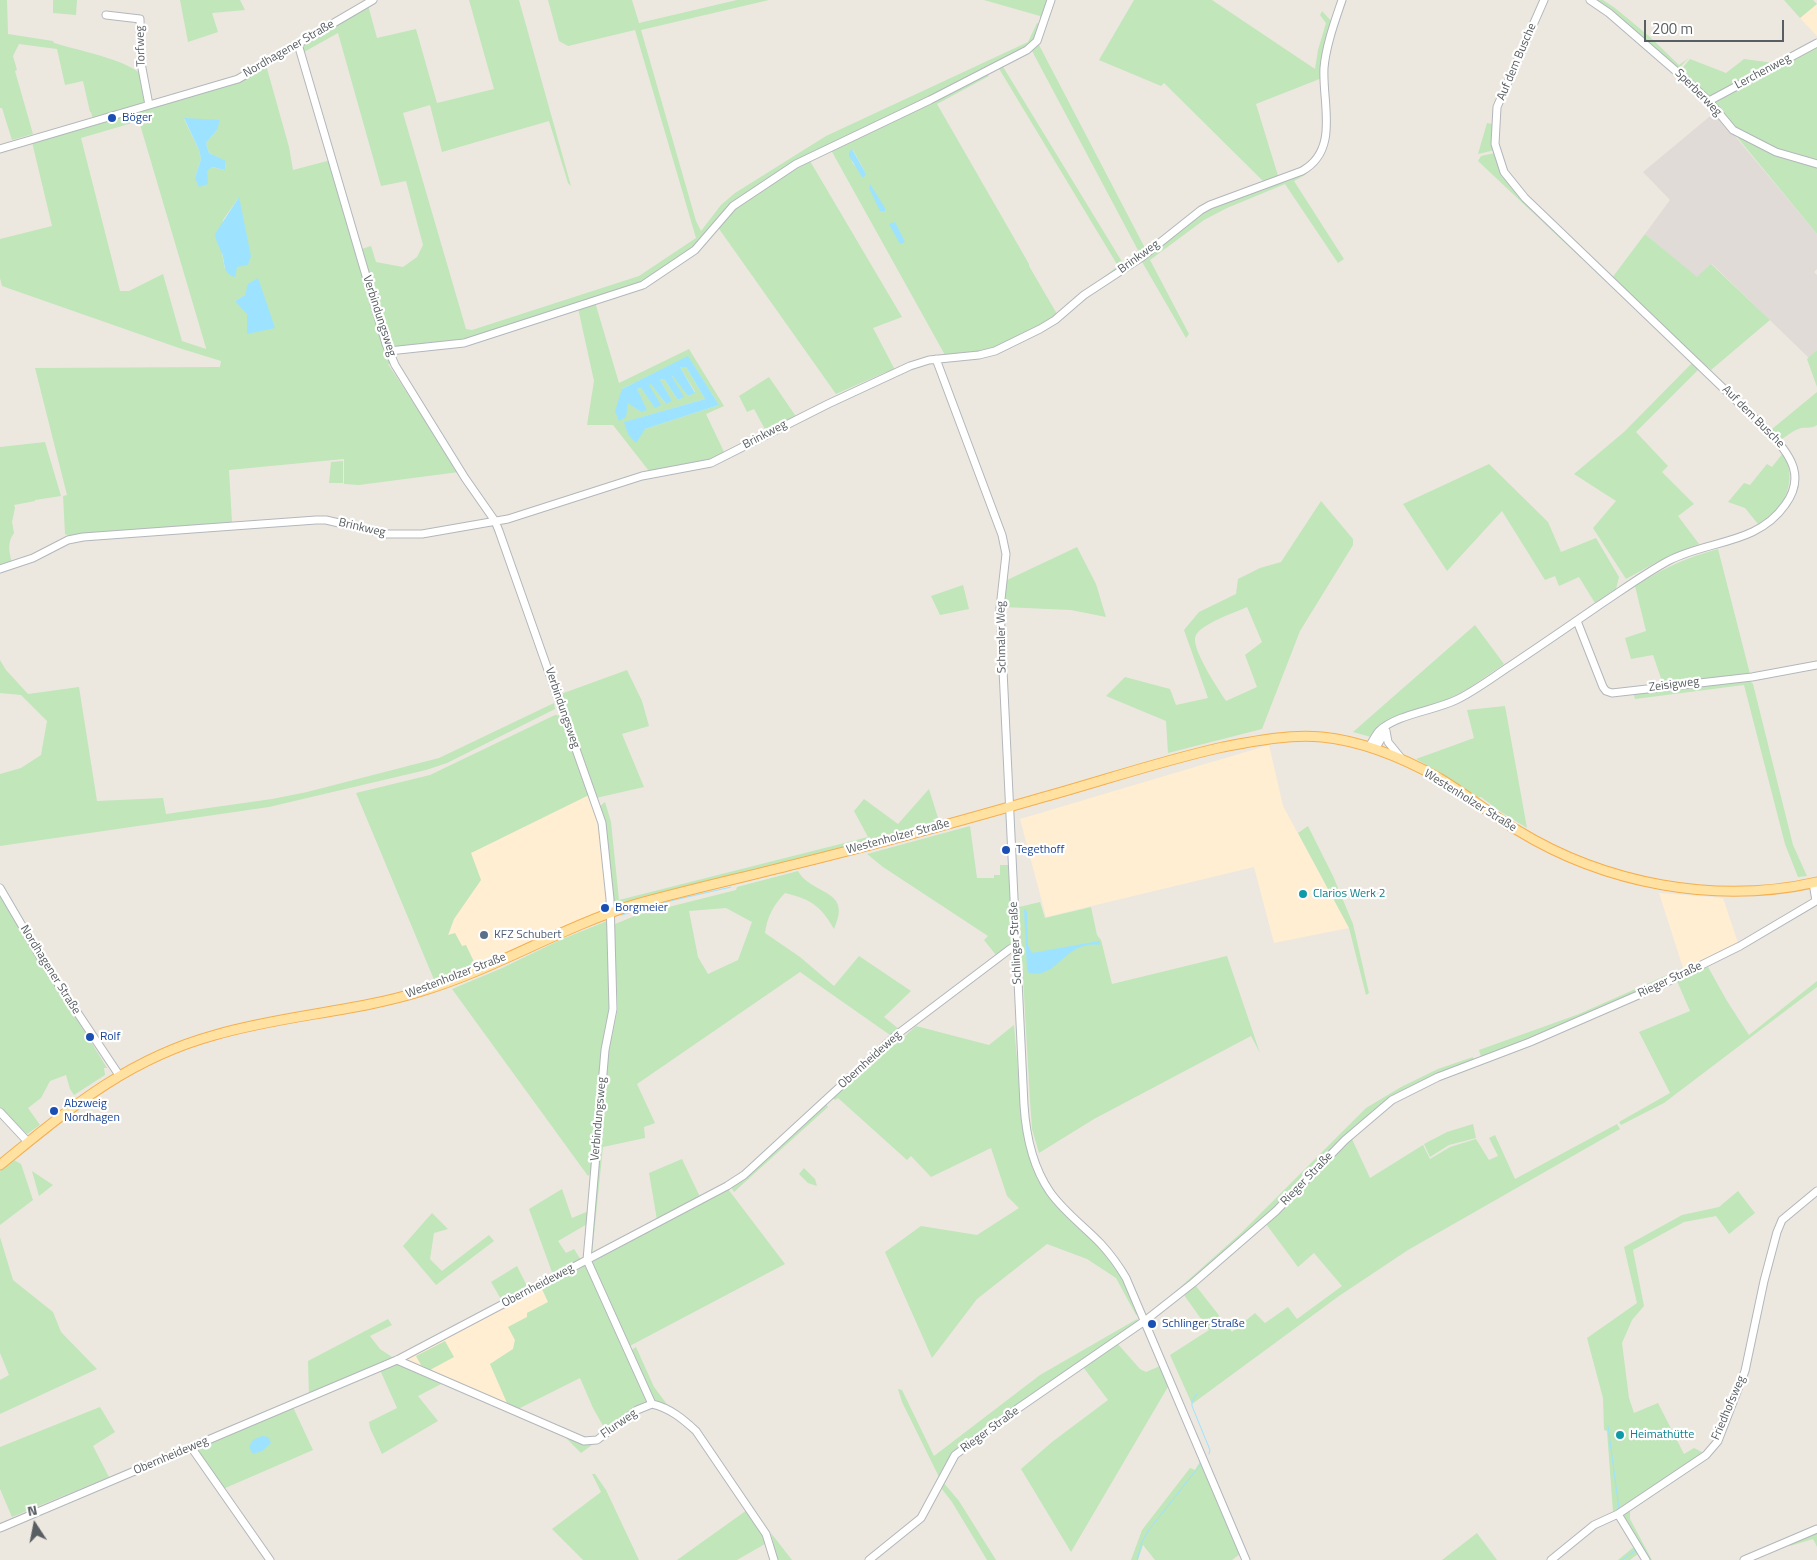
<!DOCTYPE html>
<html>
<head>
<meta charset="utf-8">
<style>
	body { margin:0 }
	#map { position:relative; width:1817px; height:1560px; overflow:hidden; background:#ece8df; font-family:"Titillium Web",sans-serif }
	canvas { display:block }
	.north { position:absolute; left:10px; top:1500px; width:50px; height:50px; -webkit-text-stroke:4px #fff; paint-order:stroke; rotate:349deg; font-size:14px; font-weight:700; line-height:20px; text-align:center; color:#585e61 }
	.north::after { content:''; display:block; margin:auto; width:18px; height:22px; background:#585e61; clip-path:polygon(50% 0,100% 100%,50% 72%,0 100%) }
	.scale { position:absolute; left:1644px; top:20px; width:140px; height:22px; box-sizing:border-box; border:2px solid #585e61; border-top:0; padding-left:6px; font-size:15px; line-height:18px; white-space:nowrap; color:#585e61; -webkit-text-stroke:4px #fff; paint-order:stroke }
</style>
</head>
<body>
<div id="map">
<canvas width="1817" height="1560"></canvas>
<div class="north">N</div>
<div class="scale">200 m</div>
</div>
<script>
const c = document.querySelector('canvas').getContext('2d');
c.lineJoin = 'round';
function paint(path, color) { c.fillStyle = color; c.fill(path, 'evenodd'); }
function stroke(path, color, width, dash) { c.strokeStyle = color; c.lineWidth = width; c.lineCap = dash ? 'butt' : 'round'; c.setLineDash(dash || []); c.stroke(path); }
function write(font, color, halo, rows, align = 'center') {
  c.font = font + ' "Titillium Web",sans-serif'; c.lineWidth = 4.5; c.setLineDash([]); c.textBaseline = 'middle'; c.strokeStyle = halo; c.fillStyle = color; for (const [text, x, y, turn = 0] of rows) {
    c.save(); c.translate(x, y); c.rotate((+turn || 0) * Math.PI / 180); c.textAlign = isNaN(turn) ? turn : align; if (halo) c.strokeText(text, 0, 0); c.fillText(text, 0, 0); c.restore();
  }
}
const commercial = new Path2D(`
	M1817,4V36L1800,18Z
	M1269,745L1283,806L1349,928L1274,943L1254,867L1046,917L1020,819Z
	M591,794L600,822L607,909L557,929L476,966L466,946L463,947L455,933L448,936L454,919L481,880L471,853Z
	M1659,893L1723,898L1738,943L1684,971Z
	M542,1289L548,1302L527,1313V1317L508,1327L515,1340L513,1349L490,1364L507,1403L409,1363L406,1359Z`);
const industrial = new Path2D(`
	M1715,112L1817,234V269L1814,272L1817,275V350L1809,358L1712,264L1697,278L1645,234L1670,200L1643,172Z`);
const green = new Path2D(`
	M0,0H7L8,34L53,41L54,43C77,50 124,59 141,74L146,103L93,119L91,112H90L83,81L65,85L57,49L19,44L13,56L17,70L15,71L33,134L12,140L2,108H0Z
	M53,0H77L76,15L53,13Z
	M180,0H240L245,10L212,13L218,32L188,42Z
	M469,0H519L571,186L568,183L549,121L442,152L430,105L403,113L466,329L472,330L639,276L696,238L635,30L568,46L559,41L548,0H632L639,23L737,0H769L641,30L696,221L701,231L721,205L735,193L826,136L1028,42L1037,23L1043,25L1036,40L1027,48L796,162L724,211L694,249L642,283L465,340L392,349L386,338L362,249L371,246L376,262L403,267L417,257L423,245L406,181L381,186L338,33L304,52L301,44L368,5L377,38L416,29L437,103L494,89Z
	M984,0H1049L1043,20L1040,19V16Z
	M1134,0H1212L1315,69L1318,50L1326,23L1320,15L1322,11L1333,23L1322,78L1256,104L1279,179L1265,183L1164,83L1161,86L1099,60Z
	M1592,0H1603L1615,8L1650,37L1679,65L1689,58L1677,70Z
	M1784,0H1813L1817,4L1800,18Z
	M1037,43L1039,45L1146,250L1140,254L1031,49Z
	M1817,46V234L1733,132L1714,104L1715,100Z
	M1690,59L1726,73L1744,59L1774,63L1708,99L1679,72Z
	M266,65L289,147L293,170L331,160L333,176L391,364H388L459,472L359,485L344,484V459L229,470L232,522L69,536L65,534L63,496L67,495L35,368L220,367L221,361L179,348L2,286L0,278V239L52,226L32,142L236,82ZM184,119L217,130L206,143L209,153L226,162L225,170L212,167L195,178L201,159L199,150ZM139,121L206,348V349L182,341L163,274L129,291H120L81,138ZM239,197L225,269L222,254L223,220ZM245,295L275,328L235,301Z
	M1002,65L1124,265L1093,285L1118,266L998,67Z
	M986,72L989,76L937,104L1029,264V266L1057,314C1041,326 999,349 980,353C969,355 957,354 945,355L831,150ZM853,150L866,174L853,164L849,152Z
	M1487,123L1493,124L1495,150L1478,154Z
	M1495,153L1503,173L1583,256L1581,258L1478,161L1481,156Z
	M810,161L902,317L873,328L895,370L887,374L886,372L836,394L717,226L740,203L742,205L779,179Z
	M1306,172L1305,175L1294,181L1344,259L1338,263L1285,184L1227,208L1204,220L1150,260L1189,334L1186,338L1141,260L1207,209Z
	M1645,234L1697,277L1711,264L1770,320L1711,370L1708,367L1706,368L1612,278Z
	M595,302L619,383L689,349L724,406L706,414L725,454L705,462L649,471L613,425H587L594,381L578,308ZM688,357L719,405L645,429L625,422L705,399L686,367H680L695,392L688,396L674,376L671,377L683,397L678,400L664,379L660,380L671,400L665,403L651,383L648,385L660,405L655,407L641,388L637,389L641,412L628,402L622,389Z
	M1817,350V387L1807,359Z
	M1692,363L1699,369L1636,432L1668,466L1662,472L1694,504L1678,516L1699,544L1666,557L1626,579L1593,528L1616,501L1574,474L1624,432Z
	M769,377L797,418L767,433L754,409L747,412L739,396Z
	M1817,392V425C1812,429 1807,427 1801,428C1794,430 1788,435 1782,439L1772,429Z
	M45,442L61,496L35,500V501L14,505L15,508L12,522L14,533C7,542 9,553 12,563L0,567V447Z
	M1783,453C1799,481 1784,510 1758,524L1745,508L1728,502L1744,483L1750,485L1767,464L1772,467Z
	M343,461V483H329L331,462Z
	M1489,464L1548,522L1561,552L1596,538L1619,577L1616,589L1595,603L1579,577L1559,586L1555,576L1545,580L1502,511L1447,571L1403,504Z
	M1321,501L1353,539V545L1300,631L1262,729L1168,753L1166,721L1106,696L1125,677L1170,689L1176,705L1208,698L1184,630L1199,612L1236,594L1238,579L1260,568L1281,562ZM1247,607L1262,642L1245,655L1257,687L1226,701C1219,690 1189,646 1196,635C1203,623 1234,613 1247,607Z
	M1077,547L1096,584L1106,617L1071,610L1003,607L1005,581Z
	M1718,549L1750,674L1663,684L1653,655L1631,659L1625,638L1646,631L1635,586C1664,568 1685,558 1718,549Z
	M963,585L969,609L940,615L931,596Z
	M1475,625L1504,664L1469,688L1435,706L1395,719L1371,737L1353,732Z
	M0,660L6,670L28,694L79,687L97,801L163,798L166,814L272,799L307,792L439,758L554,703L555,709L447,763L426,770L269,807L0,846V774L21,768L41,755L47,721L21,695L0,693Z
	M627,670L642,701L649,726L622,734L644,787L596,798L561,694Z
	M1749,680L1753,684L1793,845L1807,876L1798,877L1785,844L1744,685L1635,699L1633,692Z
	M1505,706L1527,828L1501,812L1481,797L1475,798L1441,773L1416,759L1474,738L1467,710Z
	M555,715L562,716L591,794L471,853L481,880L454,919L448,935L455,933L462,946L466,945L476,966L435,982L356,793L430,775Z
	M929,789L938,818L933,819L935,824L616,905L612,902L599,807L605,802L611,822L619,900L868,837L854,811L864,799L898,824Z
	M970,826L977,878H994V875H1000V865H1009L1011,943L996,955L984,940L988,936L883,867L867,854Z
	M1308,826L1333,876L1353,924L1369,993L1366,995L1349,928L1298,833Z
	M798,871C812,896 853,888 834,929C820,905 812,900 785,893C774,904 767,917 765,933L800,957L834,986L859,956L911,991L884,1017L899,1029L890,1035L800,972L637,1084L655,1123L644,1127L645,1138L603,1147L592,1254H589L600,1124L609,1050L618,1008L614,944L615,924L637,915L736,890L737,887ZM726,908L752,922L738,960L708,974L698,957L689,911Z
	M0,893L107,1068H104L105,1075L74,1095L70,1089L66,1075L50,1081L41,1098L28,1108L40,1125L27,1134L0,1108Z
	M1040,902L1045,918L1091,907L1097,935L1101,940L1112,984L1227,956L1260,1053L1251,1036L1094,1119L1039,1153L1032,1129L1030,1100L1019,907Z
	M607,921L612,1009L596,1110L591,1173L588,1176L452,989L500,969L560,940Z
	M1708,967L1727,1001L1749,1035L1817,981V987L1664,1103L1621,1125L1619,1122L1670,1093L1639,1032L1690,1011L1677,981Z
	M1683,968L1684,971C1618,1002 1550,1033 1481,1057L1479,1050L1579,1014Z
	M1014,1025L1023,1129L1037,1179L1060,1209L1112,1260L1121,1275L1141,1313L1136,1315L1116,1278L1087,1259L1047,1244L977,1299L932,1358L885,1252L921,1226L977,1235L1019,1208L1007,1196L991,1148L931,1177L911,1156L907,1160L838,1098L835,1100L832,1097L901,1034L905,1036L916,1026L989,1045Z
	M1473,1057L1474,1061L1391,1098L1375,1110L1343,1139L1274,1210L1192,1282L1160,1305L1241,1233L1366,1108L1401,1087L1438,1069Z
	M825,1103L828,1107L734,1192L731,1187Z
	M1473,1124L1476,1138L1449,1145L1430,1157L1424,1144L1447,1132Z
	M1617,1124L1620,1129L1408,1250L1339,1296L1192,1404L1170,1355L1209,1330L1184,1295L1196,1286L1232,1332L1255,1313L1265,1323L1288,1307L1297,1319L1342,1286L1314,1253L1298,1267L1266,1224L1351,1137L1370,1178L1423,1145L1430,1159L1450,1147L1476,1139L1489,1160L1498,1156L1489,1138L1495,1135L1515,1179Z
	M682,1159L701,1199L657,1220L649,1173Z
	M14,1160L21,1164L33,1200L0,1225V1171Z
	M804,1168L815,1179L817,1186L808,1183L799,1174Z
	M32,1171L53,1185L39,1196Z
	M562,1189L572,1218L591,1210L589,1223L558,1241L566,1253L574,1249L581,1260L553,1275L529,1209Z
	M728,1189L785,1264L624,1349L648,1403L606,1431L593,1408L580,1378L518,1409L507,1403L490,1364L513,1349L515,1340L508,1327L527,1317V1313L548,1302L542,1289Z
	M1738,1191L1755,1213L1729,1234L1716,1216L1684,1222L1633,1250L1644,1306L1632,1320L1622,1343L1629,1398L1634,1413L1658,1403L1684,1454L1694,1448L1704,1453L1613,1512L1607,1431L1604,1430L1603,1398L1587,1338L1637,1303L1624,1247L1682,1215L1719,1207Z
	M432,1213L448,1229L434,1233L430,1259L442,1271L489,1235L494,1241L436,1285L403,1246Z
	M0,1237L13,1280L53,1312L61,1332L97,1369L0,1414V1380L9,1375L0,1353Z
	M517,1266L528,1288L502,1301L491,1282Z
	M388,1319L392,1325L370,1336L380,1349L395,1359L309,1396L308,1361Z
	M1137,1319L1139,1323L953,1453L939,1477L902,1402L898,1389L902,1390L934,1456L1040,1375Z
	M445,1341L454,1357L430,1370L421,1365L416,1356Z
	M1117,1343L1140,1369L1146,1372L1160,1366L1169,1385L1071,1552L1021,1469L1052,1442L1108,1400L1083,1367Z
	M636,1347L654,1387L669,1407L653,1403L630,1351Z
	M397,1362L445,1382L418,1396L438,1421L382,1454L370,1428L369,1422L397,1408L380,1370Z
	M479,1395L585,1442L599,1440L581,1453L563,1435L475,1398Z
	M100,1407L115,1432L93,1446L109,1477L12,1517L0,1489V1447Z
	M293,1407L313,1450L223,1489L196,1451L198,1446Z
	M1707,1455L1708,1458L1630,1511V1519L1652,1560H1647L1619,1514Z
	M1201,1460L1240,1554L1232,1560H1155L1143,1545L1138,1560H1131L1142,1530L1190,1468L1195,1470Z
	M592,1474H595L606,1490L639,1560H583L552,1529L601,1492Z
	M943,1482L959,1501L996,1560H987L952,1502L941,1488Z
	M747,1510L765,1535V1544L737,1560H677Z
	M1817,1531V1547L1813,1539L1790,1546L1789,1542Z
	M771,1533L792,1560H777Z
	M1477,1533L1497,1560H1442Z
	M1635,1546L1639,1553L1630,1560H1618Z`);
const water = new Path2D(`
	M184,118L220,120L217,130L206,143L209,153L226,161L225,170L212,167L207,171L208,184L199,187L195,178L201,159L199,150Z
	M852,149L866,174L864,177H862L849,156V152Z
	M870,184L885,208V211H880L869,188Z
	M239,197L251,256L248,265L237,267L235,277C223,274 225,263 222,253C219,247 216,241 215,234Z
	M895,222L905,242L900,244L889,224Z
	M258,278L275,328L247,334V314L235,301L245,295L248,284Z
	M688,356L719,405L645,429L636,443L628,434L624,422L705,399L686,367H680L695,393L688,396L673,376L672,377L684,397L678,400L664,379L660,380L672,401L666,404L651,384L649,385L661,405L655,408L641,388L637,389L647,410L641,412L628,403L626,417L619,421L615,411L622,389Z
	M1024,909H1025L1027,912L1028,945L1032,953L1099,941L1100,945C1064,940 1058,980 1029,973L1027,969Z
	M262,1436L268,1437L271,1443L262,1451L253,1454L249,1447L253,1440Z`);
const stream = new Path2D(`
	M622,915L670,901L731,887
	M1197,1394L1192,1401V1406L1210,1450L1209,1454
	M1608,1426L1619,1509
	M1137,1560L1142,1542L1148,1531L1201,1464
	M1622,1560L1636,1550`);
const minor = new Path2D(`
	M1590,0L1609,13L1677,72L1709,101L1733,130L1776,152L1817,164
	M106,15L140,19L141,63L149,105
	M298,44L386,344L395,365L465,478L495,521L499,531L602,823L610,899L613,1009L605,1050L587,1260L652,1404
	M1709,101L1817,43
	M0,149L238,79L373,0
	M389,351L464,343L643,285L695,250L733,206L796,164L930,100L1027,50L1037,41L1051,0
	M936,359L1002,535L1006,554L1000,608L1024,1105C1026,1136 1032,1166 1050,1192C1064,1212 1085,1227 1101,1244C1111,1255 1119,1266 1126,1278L1246,1560
	M0,569L33,558L68,540L83,537L316,520H326L387,534H422L508,519L642,476L711,463L828,404L910,366L929,360L979,355L995,351L1040,329L1055,320L1084,295L1142,257L1201,210L1210,205L1302,171C1340,150 1322,103 1324,68C1326,45 1335,21 1342,0
	M1577,621L1603,687L1606,691L1612,693L1752,677L1817,665
	M1386,731L1388,742L1401,758
	M1369,747C1372,742 1375,736 1379,731C1397,714 1433,711 1456,700C1475,691 1493,677 1510,666C1540,646 1569,626 1598,606C1621,591 1644,574 1668,561C1707,540 1757,545 1785,505C1805,478 1792,457 1772,435L1525,198L1504,172L1495,144L1497,107L1544,0
	M1375,749L1386,731
	M1813,883L1816,901
	M0,888L41,958L119,1075
	M0,1112L28,1142
	M397,1360L584,1441L597,1440L637,1410L652,1404C670,1408 683,1419 696,1431L766,1534L774,1560
	M191,1447L270,1560
	M1618,1514L1646,1560
	M0,1528L397,1360L727,1186L744,1175L895,1036L1010,949L1016,946
	M869,1560L921,1518L955,1455L1017,1409L1146,1320L1193,1283L1276,1211L1345,1140L1392,1100L1438,1077L1530,1042L1659,986L1740,946L1816,901
	M1551,1560L1594,1525L1618,1514L1706,1455L1718,1441L1745,1371L1764,1281L1777,1232L1782,1220L1817,1191
	M1744,1560L1817,1529`);
const major = new Path2D(`
	M0,1165C69,1109 127,1059 215,1035C283,1015 355,1012 422,991C495,969 560,928 633,905C687,890 741,878 796,864C877,844 957,822 1037,799C1099,782 1160,761 1223,747C1255,741 1289,734 1322,737C1363,741 1403,758 1439,778C1466,794 1490,814 1517,830C1605,884 1716,905 1817,882`);
const markers = [
	[112,118,5,"#1a4fb4"],
	[1006,850,5,"#1a4fb4"],
	[1303,894,5,"#0f9aa8"],
	[605,908,5,"#1a4fb4"],
	[484,935,5,"#5c6f8a"],
	[90,1037,5,"#1a4fb4"],
	[54,1111,5,"#1a4fb4"],
	[1152,1324,5,"#1a4fb4"],
	[1620,1435,5,"#0f9aa8"]
];
const streetNames = [
	["Torfweg",141,46,-92],
	["Nordhagener Straße",289,49,-30],
	["Auf dem Busche",1517,62,-67],
	["Lerchenweg",1763,72,-28],
	["Sperberweg",1698,93,45],
	["Brinkweg",1139,257,-36],
	["Verbindungsweg",379,316,72],
	["Auf dem Busche",1753,417,45],
	["Brinkweg",765,435,-28],
	["Brinkweg",362,528,13],
	["Schmaler Weg",1002,637,-91],
	["Zeisigweg",1674,685,-7],
	["Verbindungsweg",562,708,71],
	["Westenholzer Straße",1470,801,32],
	["Westenholzer Straße",898,837,-15],
	["Schlinger Straße",1016,943,-93],
	["Nordhagener Straße",50,970,58],
	["Westenholzer Straße",456,976,-21],
	["Rieger Straße",1670,980,-25],
	["Obernheideweg",870,1060,-42],
	["Verbindungsweg",599,1119,-85],
	["Rieger Straße",1307,1179,-46],
	["Obernheideweg",538,1286,-28],
	["Friedhofsweg",1729,1408,-67],
	["Flurweg",619,1424,-35],
	["Rieger Straße",990,1430,-36],
	["Obernheideweg",171,1456,-23]
];
const transitNames = [
	["Böger",122,118],
	["Tegethoff",1016,850],
	["Borgmeier",615,908],
	["Rolf",100,1037],
	["Abzweig",64,1104],
	["Nordhagen",64,1118],
	["Schlinger Straße",1162,1324]
];
const cultureNames = [
	["Clarios Werk 2",1313,894],
	["Heimathütte",1630,1435]
];
const serviceNames = [
	["KFZ Schubert",494,935]
];
paint(commercial, '#ffeed2');
paint(industrial, '#e0dbd7');
paint(green, '#c0e6ba');
paint(water, '#9de3ff');
stroke(stream, '#9de3ff', 1);
stroke(minor, '#b3b7bb', 9);
stroke(major, '#f6ae4e', 11);
stroke(minor, '#fff', 7);
stroke(major, '#ffe2a2', 9);
for (const [x, y, r, color] of markers) { const dot = new Path2D(); dot.arc(x, y, r, 0, 2 * Math.PI); c.fillStyle = color; c.fill(dot); stroke(dot, '#fff', 2); }
write('12px', '#585e61', '#fff', streetNames);
write('12px', '#164399', '#fff', transitNames, 'left');
write('12px', '#0d838f', '#fff', cultureNames, 'left');
write('12px', '#4e5e75', '#fff', serviceNames, 'left');
</script>
</body>
</html>
